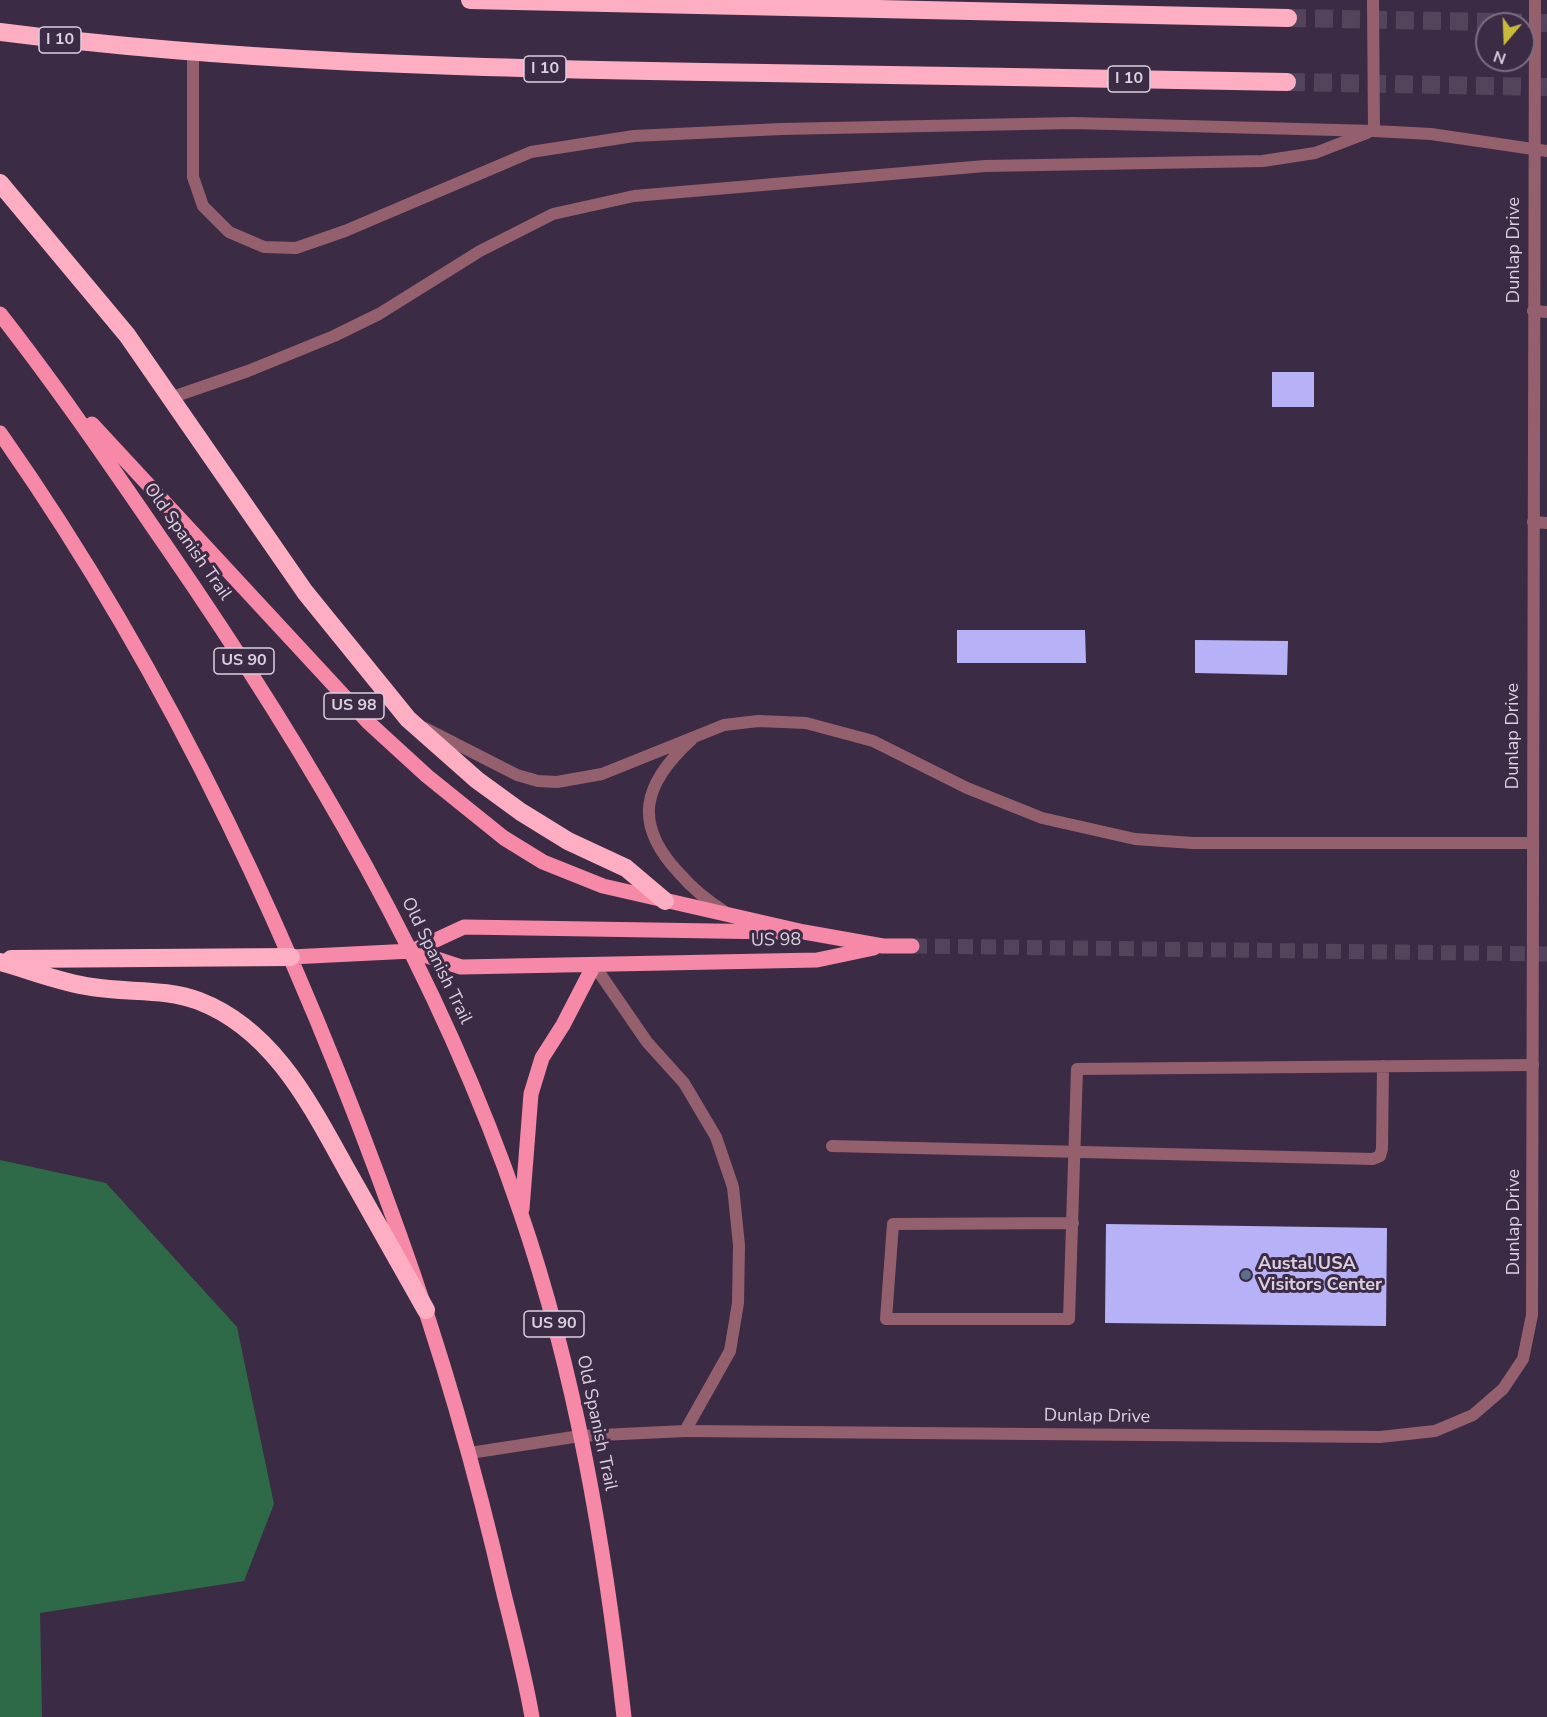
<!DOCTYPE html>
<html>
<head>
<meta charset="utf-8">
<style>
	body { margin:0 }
	#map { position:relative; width:1547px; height:1717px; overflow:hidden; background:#3c2b44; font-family:"Nunito Sans",sans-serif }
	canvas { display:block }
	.north { position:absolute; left:1475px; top:12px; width:60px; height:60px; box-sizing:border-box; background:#3c2b44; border:2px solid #7c6d82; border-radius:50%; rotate:199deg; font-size:16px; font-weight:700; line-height:24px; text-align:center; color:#dbd0e0 }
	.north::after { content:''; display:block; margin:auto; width:21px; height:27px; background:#c9ba3a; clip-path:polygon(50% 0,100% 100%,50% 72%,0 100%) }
</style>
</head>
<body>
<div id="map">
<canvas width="1547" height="1717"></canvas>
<div class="north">N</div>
</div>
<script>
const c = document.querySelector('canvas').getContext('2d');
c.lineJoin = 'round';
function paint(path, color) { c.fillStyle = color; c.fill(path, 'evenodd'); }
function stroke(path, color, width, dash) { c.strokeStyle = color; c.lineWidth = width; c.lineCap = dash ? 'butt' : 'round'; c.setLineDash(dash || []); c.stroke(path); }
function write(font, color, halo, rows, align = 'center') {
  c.font = font + ' "Nunito Sans",sans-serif'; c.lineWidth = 6; c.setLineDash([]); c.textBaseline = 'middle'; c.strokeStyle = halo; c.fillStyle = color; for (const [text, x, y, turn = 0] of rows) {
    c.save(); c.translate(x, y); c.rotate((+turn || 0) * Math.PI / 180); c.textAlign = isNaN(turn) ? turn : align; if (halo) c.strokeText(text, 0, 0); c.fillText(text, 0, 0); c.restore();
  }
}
const green = new Path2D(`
	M0,1160L106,1183L237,1327L274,1504L244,1581L40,1613L42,1717H0Z`);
const building = new Path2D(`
	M1272,372H1314V407H1272Z
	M957,630H1085L1086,663H957Z
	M1195,640L1288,641L1287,675L1195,673Z
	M1106,1224L1387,1228L1386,1326L1105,1323Z`);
const primaryTunnel = new Path2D(`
	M912,946L1547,954`);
const motorwayTunnel = new Path2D(`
	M1288,18L1547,23
	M1287,82L1547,87`);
const service = new Path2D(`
	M1373,0L1374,131
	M193,53V177L203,206L229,232L264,247L296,248L345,231L531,152L634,136L781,129L1073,123L1374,131L1431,134L1547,151
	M1533,311L1547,312
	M170,398L248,371L334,336L379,314L480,251L553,214L634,196L985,166L1263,161L1315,153L1367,133
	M1533,522L1547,523
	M425,728L517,775L538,781L557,782L602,774L724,725L758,721L806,723L873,741L967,788L1042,818L1135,839L1193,843H1532
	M691,740C643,784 632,823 679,873C693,889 706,900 724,911
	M832,1146L1373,1159L1380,1156L1382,1149L1383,1066
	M1073,1223L893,1224L886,1319H1069L1077,1069L1533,1065
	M470,1453L580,1436L685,1431L730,1351L738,1303L739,1245L733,1187L716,1137L684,1083L647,1042L594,965`);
const minor = new Path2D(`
	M685,1431L1380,1437L1435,1431L1473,1415L1503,1389L1523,1359L1532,1315L1535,0`);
const primary = new Path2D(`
	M0,314C58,388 111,466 164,543C308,752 438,970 520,1211C576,1374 605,1547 624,1717
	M92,424L368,722L427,776L504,838L543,862L603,886L804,932L883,946H912
	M0,433C173,679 299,953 400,1236C442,1353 476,1472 504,1594C514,1634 525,1676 532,1717
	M412,951L461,967L817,960L874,948
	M291,957L412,951L464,927L777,932
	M522,1209L531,1094L542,1058L563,1025L594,965`);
const motorway = new Path2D(`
	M470,0L1288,18
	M0,32C234,62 469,68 704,72C898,75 1093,78 1287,82
	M0,183L127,335L305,592L408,719L477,780L521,812L568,841L626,868L665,901
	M11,959L291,957
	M0,962C30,970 61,983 92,987C128,993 165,988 199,1001C277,1031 314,1112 352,1179C377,1223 401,1266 426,1310`);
const markers = [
	[1246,1275,6,"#5c6f8a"]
];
const shields = [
	[60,40,42],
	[545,69,42],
	[1129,79,42],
	[244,661,60],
	[354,706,60],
	[554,1324,60]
];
const shieldNames = [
	["I 10",60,40],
	["I 10",545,69],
	["I 10",1129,79],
	["US 90",244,661],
	["US 98",354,706],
	["US 90",554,1324]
];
const streetNames = [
	["Dunlap Drive",1515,250,-90],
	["Old Spanish Trail",187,542,55],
	["Dunlap Drive",1514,736,-90],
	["US 98",776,941,-1],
	["Old Spanish Trail",436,961,64],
	["Dunlap Drive",1515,1222,-90],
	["Dunlap Drive",1097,1417,1],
	["Old Spanish Trail",596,1423,78]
];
const poiNames = [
	["Austal USA",1258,1265],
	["Visitors Center",1258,1286]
];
paint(green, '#2f6a48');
paint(building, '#b7b2f8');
stroke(primaryTunnel, '#54445b', 15, [15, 8]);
stroke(motorwayTunnel, '#54445b', 18, [18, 9]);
stroke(service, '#95606d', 12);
stroke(minor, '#95606d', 12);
stroke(primary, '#f689a7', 15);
stroke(motorway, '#fdaec2', 18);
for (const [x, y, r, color] of markers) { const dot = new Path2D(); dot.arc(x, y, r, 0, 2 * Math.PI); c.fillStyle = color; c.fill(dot); stroke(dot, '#3c2b44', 2); }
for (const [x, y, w] of shields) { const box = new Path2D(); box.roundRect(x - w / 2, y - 13, w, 26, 4.5); c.fillStyle = '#3c2b44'; c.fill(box); stroke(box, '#dbd0e0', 1.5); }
write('bold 16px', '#dbd0e0', null, shieldNames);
write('18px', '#dbd0e0', '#3c2b44', streetNames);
write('bold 18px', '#dbd0e0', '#3c2b44', poiNames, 'left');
</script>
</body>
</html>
